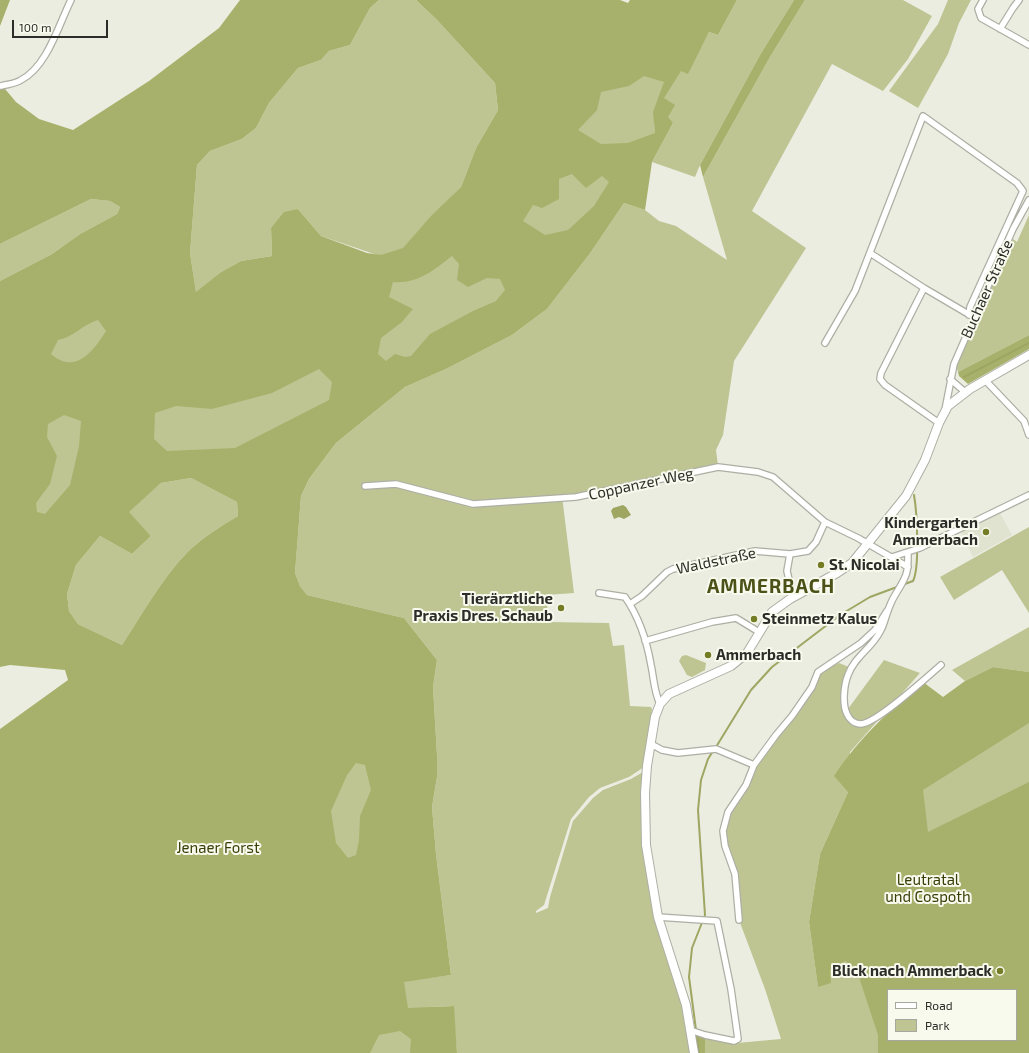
<!DOCTYPE html>
<html>
<head>
<meta charset="utf-8">
<style>
	body { margin:0 }
	#map { position:relative; width:1029px; height:1053px; overflow:hidden; background:#ebede1; font-family:"Exo 2",sans-serif }
	canvas { display:block }
	.legend { position:absolute; left:887px; top:989px; width:130px; height:52px; box-sizing:border-box; background:#f8faee; border:1px solid #a6a89f; margin:0; padding:5px 7px; list-style:none; font-size:12px; color:#2c2d28 }
	.legend li { display:flex; align-items:center; gap:8px; height:20px }
	.legend b { width:20px; border:1px solid #a6a89f }
	.scale { position:absolute; left:12px; top:20px; width:96px; height:18px; box-sizing:border-box; border:2px solid #2c2d28; border-top:0; padding-left:5px; font-size:12px; line-height:14px; white-space:nowrap; color:#2c2d28; -webkit-text-stroke:3px #f8faee; paint-order:stroke }
</style>
</head>
<body>
<div id="map">
<canvas width="1029" height="1053"></canvas>
<ul class="legend">
<li><b style="height:5px;background:#fff"></b>Road</li>
<li><b style="height:11px;background:#bec593"></b>Park</li>
</ul>
<div class="scale">100 m</div>
</div>
<script>
const c = document.querySelector('canvas').getContext('2d');
c.lineJoin = 'round';
function paint(path, color) { c.fillStyle = color; c.fill(path, 'evenodd'); }
function stroke(path, color, width, dash) { c.strokeStyle = color; c.lineWidth = width; c.lineCap = dash ? 'butt' : 'round'; c.setLineDash(dash || []); c.stroke(path); }
function write(font, color, halo, rows, align = 'center') {
  c.font = font + ' "Exo 2",sans-serif'; c.lineWidth = 4; c.setLineDash([]); c.textBaseline = 'middle'; c.strokeStyle = halo; c.fillStyle = color; for (const [text, x, y, turn = 0] of rows) {
    c.save(); c.translate(x, y); c.rotate((+turn || 0) * Math.PI / 180); c.textAlign = isNaN(turn) ? turn : align; if (halo) c.strokeText(text, 0, 0); c.fillText(text, 0, 0); c.restore();
  }
}
const built = new Path2D(`
	M1000,513L1012,535L973,557L960,530Z`);
const green = new Path2D(`
	M379,0H416L437,20L495,83L498,110L476,148L461,187L418,231L489,191L615,29L687,73L709,32L718,35L737,0H794L760,55L700,165L695,177L652,162L673,123L654,116L655,133L628,164L524,304L306,433L169,466L0,623V304L201,320L380,256L321,236L298,209L271,228L272,256L241,261L221,272L196,293L190,253L197,165L210,151L242,139L256,128L269,103L298,68L321,60L329,51L350,45L370,8Z
	M805,0H903L932,16L908,59L883,91L832,64L752,211L806,248L734,361L723,435L716,450L718,466L587,494L562,496L574,593L546,595L549,622L609,623L613,646L624,645L630,706L651,707L652,709L644,767L629,777L600,788L589,797L571,819L544,905L536,911V913L548,908L550,897L573,821L593,798L603,790L631,779L643,772V845L684,1005L691,1053H457L453,1006L430,1007L433,1053H0V751L309,619L400,635L428,978L451,975L436,854L432,807L437,777V755L433,687L437,660L404,618L307,595L300,586L295,573L301,496L309,479L336,443L405,387L446,369L512,335L547,309L591,252L624,203L645,210L659,221L676,226L727,260L703,177L770,57Z
	M948,0H971L959,23L948,54L918,108L889,91L938,24Z
	M91,199L110,201L120,207L117,214L80,234L52,254L0,281V244Z
	M1029,215V335L958,372L956,366L1013,239L1017,242Z
	M191,478L237,502L238,516C222,525 207,535 193,547C167,570 141,616 122,645L78,624L69,611L67,594L76,565L100,536L132,554L151,536L128,512L161,483Z
	M1029,527V613L1002,570L954,600L940,577Z
	M1029,627V672L993,667L965,681L952,670Z
	M686,655L706,663L705,670L692,677L687,675L679,661L682,656Z
	M884,660L920,673L850,752L848,792L820,854L809,922L818,986L826,871L1029,692V1053H705V1037L737,1043L781,1039L765,989L739,920L735,874L724,828L728,812L754,765L820,672L839,663L849,667L845,713ZM888,990H1016V1040H888Z`);
const forest = new Path2D(`
	M0,0H10L0,26Z
	M240,0H379L370,8L350,45L329,51L321,60L298,68L269,103L256,128L242,139L210,151L197,165L190,253L196,292L221,272L241,261L272,256L271,228L284,212L298,209L321,236L367,253L381,255L403,248L431,216L461,187L476,148L498,110L495,83L437,20L416,0H620L628,3L630,0H737L718,35L709,32L688,74L681,71L664,98L675,105L668,117L673,123L652,162L645,210L624,203L591,252L547,309L512,335L446,369L405,387L336,443L309,479L301,496L295,573L300,586L307,595L404,618L437,660L433,687L437,755V777L432,807L436,854L451,975L404,982L408,1008L454,1006L457,1053H410L411,1039L400,1031L379,1035L370,1053H0V729L68,680L65,670L10,665L0,667V281L52,254L80,234L117,214L120,207L110,201L91,199L0,244V83L16,102L39,119L73,130L149,81L219,28ZM644,76L664,82L653,112L655,133L628,143L601,144L578,130L597,110L601,92L629,86ZM572,174L586,188L602,176L609,182L594,206L568,230L545,235L523,221L533,205L542,208L559,199V179ZM452,256L459,264L457,280L468,287L487,278L500,279L505,290L496,301L473,311L430,334L411,356L405,357L395,354L386,361L378,354L381,338L402,322L413,309L389,297L393,282C417,284 433,271 452,256ZM98,320L106,331C93,352 75,375 51,354L58,340C74,337 83,324 98,320ZM319,369L332,382L329,400L235,448L167,451L154,439L155,413L176,406L212,409L272,393ZM64,415L81,421L79,446L70,485L45,514L37,512L36,503L50,484L57,456L47,437L48,424ZM191,478L237,502L238,516C222,525 207,535 193,547C167,570 141,616 122,645L78,624L69,611L67,594L76,565L100,536L132,554L151,536L129,512L161,483ZM356,763L365,765L371,790L360,816L359,840L356,855L348,858L336,843L331,811L347,775Z
	M794,0H805L770,57L703,177L700,165L760,55Z
	M1029,335V349L968,384L959,376L958,372Z
	M993,667L1029,672V723L923,790L928,832L1029,782V1053H878V1035L857,971L845,961L830,970L831,983L818,987L809,922L820,854L848,792L834,776C860,737 888,712 923,682L943,697L965,681ZM888,990H1016V1040H888Z
	M694,1035L705,1037V1053H696Z`);
const water = new Path2D(`
	M623,505L626,507L631,515L624,519L619,517L614,519L611,511L613,508Z`);
const stream = new Path2D(`
	M964,377L1029,343
	M716,747L751,690L772,667L840,615L870,597L913,581C920,567 917,512 914,495
	M696,1030L689,977L692,948L705,915L698,810L701,780L708,759L713,751
	M697,1034L699,1053`);
const minor = new Path2D(`
	M983,0L978,9L981,18L1029,45
	M1000,29L1013,8L1019,0
	M1,86C8,84 15,84 21,80C47,67 59,24 71,0
	M870,253L924,288
	M825,343L855,291L923,116L1017,183L1023,191L970,307L969,315
	M950,379L965,392
	M985,380L1024,421L1029,435
	M945,410L954,364L1013,229L1029,200
	M939,423L885,385L880,379L881,373L924,288L975,318
	M365,486L396,484L473,504L576,497L718,467L758,472L773,477L825,522L858,538L908,567
	M908,553C908,559 908,565 907,571C905,582 895,593 891,603C884,618 885,628 873,642C864,653 853,661 848,675C844,685 842,704 847,714C849,719 854,724 861,724C877,723 927,677 941,665
	M790,554L787,571L793,597
	M892,557L920,548L1029,495
	M599,593L625,597C639,617 647,642 651,665C654,679 654,692 660,704
	M630,604L642,596L667,572L673,569L755,551L790,554L808,551L816,542L825,522
	M645,641L712,622L736,618L759,632
	M651,744L662,750L678,753L716,749L754,765
	M658,917L717,921L731,989L738,1039L734,1041L705,1035L690,1030
	M739,920L735,874L725,846L723,831L728,812L746,785L754,765L776,735L792,716L812,687L818,672L861,643L875,630L887,611`);
const secondary = new Path2D(`
	M694,1053L686,1005L658,917L646,845L645,793L647,766L655,717L660,704L669,694L731,666L747,653L772,612L790,599L837,573L852,563L906,496L925,460L939,423L948,406L970,389L1029,355`);
const markers = [
	[986,532,4,"#747c26"],
	[821,565,4,"#747c26"],
	[561,608,4,"#747c26"],
	[754,619,4,"#747c26"],
	[708,655,4,"#747c26"],
	[1000,971,4,"#747c26"]
];
const streetNames = [
	["Buchaer Straße",987,289,-66],
	["Coppanzer Weg",641,484,-12],
	["Waldstraße",716,561,-12]
];
const poiNames = [
	["Kindergarten",978,523],
	["Ammerbach",978,540],
	["St. Nicolai",829,565,"left"],
	["Tierärztliche",553,599],
	["Praxis Dres. Schaub",553,616],
	["Steinmetz Kalus",762,619,"left"],
	["Ammerbach",716,655,"left"],
	["Blick nach Ammerback",992,971]
];
const parkNames = [
	["Jenaer Forst",218,848],
	["Leutratal",928,880],
	["und Cospoth",928,897]
];
const districtNames = [
	["AMMERBACH",771,587]
];
paint(built, '#e0e3d0');
paint(green, '#bec593');
paint(forest, '#a8b16b');
paint(water, '#9ea661');
stroke(stream, '#9ea661', 2);
stroke(minor, '#adafa4', 8);
stroke(secondary, '#adafa4', 10);
stroke(minor, '#fff', 5.5);
stroke(secondary, '#fff', 8);
for (const [x, y, r, color] of markers) { const dot = new Path2D(); dot.arc(x, y, r, 0, 2 * Math.PI); c.fillStyle = color; c.fill(dot); stroke(dot, '#f8faee', 1.5); }
write('15px', '#2c2d28', '#f8faee', streetNames);
write('bold 15px', '#2c2d28', '#f8faee', poiNames, 'right');
write('15px', '#3a3e06', '#f8faee', parkNames);
c.letterSpacing = '1px';
write('bold 19px', '#4c5117', '#f8faee', districtNames);
c.letterSpacing = '0px';
</script>
</body>
</html>
